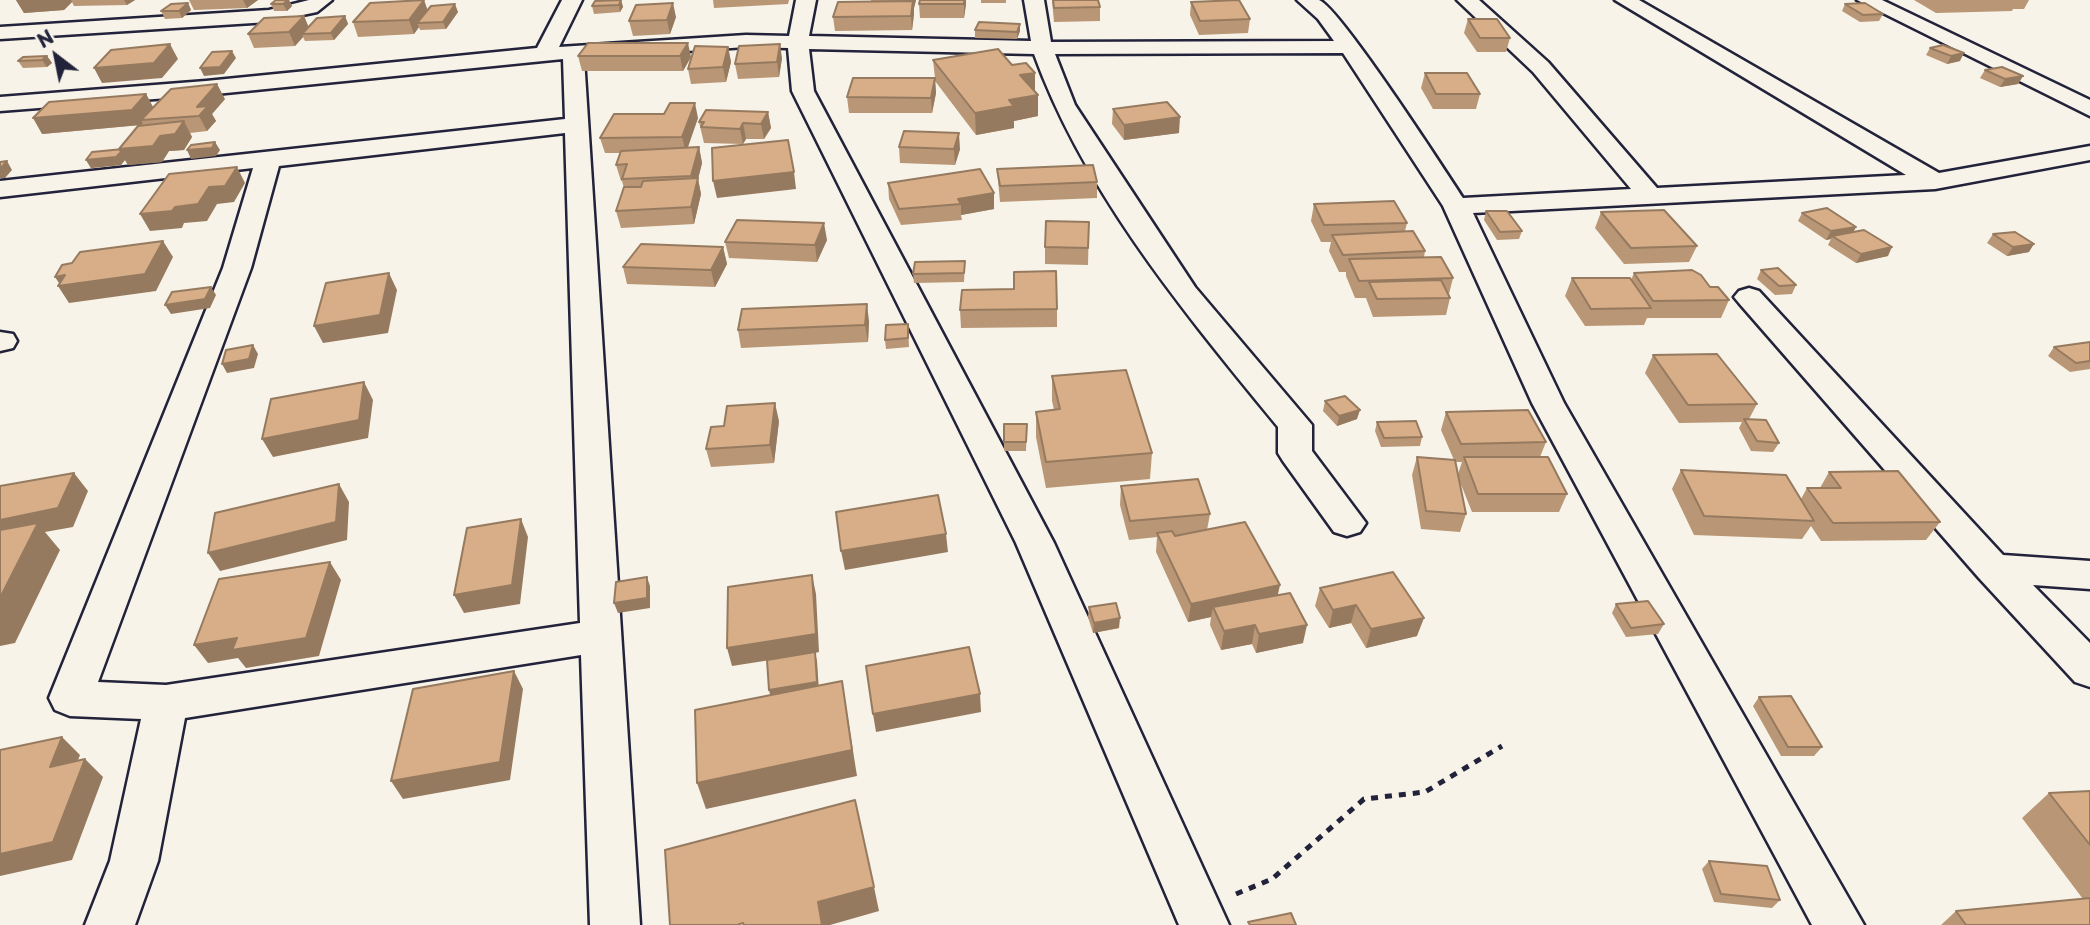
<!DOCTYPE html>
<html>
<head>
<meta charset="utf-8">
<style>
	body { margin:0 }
	#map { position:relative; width:2090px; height:925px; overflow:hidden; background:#f7f3e8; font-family:"Playpen Sans",sans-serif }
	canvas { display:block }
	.north { position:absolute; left:21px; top:21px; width:70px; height:70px; -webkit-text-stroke:5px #f7f3e8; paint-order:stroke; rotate:328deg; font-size:19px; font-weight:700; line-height:28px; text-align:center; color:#22223b }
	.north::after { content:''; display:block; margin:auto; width:24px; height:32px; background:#22223b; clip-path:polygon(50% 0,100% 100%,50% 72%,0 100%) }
</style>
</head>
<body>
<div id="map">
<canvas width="2090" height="925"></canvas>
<div class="north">N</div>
</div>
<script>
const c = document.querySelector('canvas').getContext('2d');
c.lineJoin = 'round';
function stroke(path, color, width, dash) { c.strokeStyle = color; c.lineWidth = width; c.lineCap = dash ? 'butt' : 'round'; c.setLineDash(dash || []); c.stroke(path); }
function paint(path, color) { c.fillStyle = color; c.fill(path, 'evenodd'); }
const path = new Path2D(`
	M1236,894L1272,879L1364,799L1425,792L1502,746`);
const minor = new Path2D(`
	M309,0H332L317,12L269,22L0,39V27L269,10Z
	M562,0H582L559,47L746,35L789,36L796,0H816L809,36L1031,41L1024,0H1044L1051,42L1334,41L1318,19L1297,0C1303,0 1314,0 1319,0C1340,8 1444,169 1463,198L1631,189L1533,72L1457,0H1479L1548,62L1657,188L1906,175L1615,0H1639L1939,173L2090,146V160L1935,189L1473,213L1564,403L1864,925H1812L1532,403L1443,206L1343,53L1055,54L1075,105L1195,287L1312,425V451L1366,523L1360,532L1347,536L1334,532L1283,461L1278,453V427C1185,313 1085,194 1034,54L809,49L814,91L1054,543L1229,925H1179L1016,543L792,91L788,48L746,47L584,58L640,925H590L581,655L185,718L158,861L135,925H85L110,861L141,719L70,716L55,710L49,698L223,268L253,168L0,197V181L565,119L563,59L206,95L0,111V97L206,81L537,48ZM565,133L580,623L166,685L98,682L251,268L279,166Z
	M1857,0H1882L2090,100V116Z
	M1749,288L1759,291L2003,555L2090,561V589L2033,585L2090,643V687L2075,682L1979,578L1739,303L1734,297L1739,291Z
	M0,332L13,334L17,341L13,348L0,351Z`);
const wall = new Path2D(`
	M16,0H135L127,5L74,6L72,2L64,10L24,13Z
	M189,0H258L247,8L194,10Z
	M276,0H289L292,6L287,11H274L271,4Z
	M424,0L427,10L458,12L446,29L420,30L419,27L414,34L358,37L353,22Z
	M621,0L623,7L620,12L594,14L592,6Z
	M713,0H789L788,4L714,8Z
	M871,0H916L914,8V14L912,30L835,31L833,17L871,1Z
	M966,0L964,18H920L919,4Z
	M981,0H1006V3H981Z
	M1052,0H1098L1100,7V21L1054,22Z
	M1914,0H2029L2024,9H2013L2012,11L1936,13Z
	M1191,2L1250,19L1248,33L1199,35L1190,15Z
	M188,3L191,10L182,18L165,19L161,11Z
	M1845,4L1883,14L1879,21L1860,22L1842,11Z
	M304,16L308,27L345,16L348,24L334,40L305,41L303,37L295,46L254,48L248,34Z
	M676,17L670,34L633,36L629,21Z
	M1468,19L1510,38L1506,52H1477L1464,33Z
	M1020,24V31L1017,39L975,38V30Z
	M588,43L691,57L683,71H582L578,56Z
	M728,47L731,62L726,82L691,84L688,69Z
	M1930,48L1960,61L1947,64L1926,55Z
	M47,56L52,63L47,67L23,68L18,61Z
	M782,58L779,77L738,79L735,64Z
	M933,60L1035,92L1038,95V116L1014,121V128L976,135L935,81L936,93L932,113H849L847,97L935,78Z
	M1985,70L2023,76L2018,84L2000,87L1980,78Z
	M1425,73L1480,94L1476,109H1433L1421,88Z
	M146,94L153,107L225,99L212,114L216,121L207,131L190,133L192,137L184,150L169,151L162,162L128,165L125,160L121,165L91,168L86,160L119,149L139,125L42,134Z
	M1113,109L1179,133L1124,140L1112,124Z
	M768,112L771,128L764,139H746L743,144L704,143L699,122Z
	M698,118L687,148L699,147L702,163L698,179L701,194L694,224L621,228L616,211L624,188L622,181H621L616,165L620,153H605L600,138Z
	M899,147L960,149L955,165L900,163Z
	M997,169L1097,182V198L1000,202Z
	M888,183L994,209L961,215L962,220L901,225L889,199Z
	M1314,204L1407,223L1405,231L1425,251L1424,257L1453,278L1449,294L1450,298L1446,315L1373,317L1366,298H1355L1346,276V272H1339L1329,251L1331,242H1321L1311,221Z
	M1486,211L1522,231L1519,239L1497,240L1484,220Z
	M1601,212L1697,246L1689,262L1624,264L1595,228Z
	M1802,213L1856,227L1853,232L1888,256L1856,263L1828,245L1831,239L1826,240L1798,221Z
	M1089,222L1088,265L1045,264V247Z
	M1993,234L2029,252L2007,256L1987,243Z
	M827,240L817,262L729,258L725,242Z
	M723,247L727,264L715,287L627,284L623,267Z
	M965,261L964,282L914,283L913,274Z
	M1761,270L1796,285L1792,294L1775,295L1757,279Z
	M1634,273L1710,287L1729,300L1721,318H1647L1644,325L1585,326L1565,296L1572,278L1631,280Z
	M1014,289L1057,309V327L961,328L960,310Z
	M869,321L868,342L741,348L738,330Z
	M908,324L909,347L886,349L885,340Z
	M2090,342V369L2070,372L2048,356L2054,347Z
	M1653,355L1757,404L1749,419L1779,443L1773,452L1751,451L1739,428L1742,422L1679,423L1645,373Z
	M1052,376L1152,453L1150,479L1046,488L1036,437V412L1054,410L1052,401Z
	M1325,401L1357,419L1337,426L1323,411Z
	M1446,412L1546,442L1540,457L1567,494L1559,512H1472L1458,477L1466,514L1460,532L1421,529L1412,475L1417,457L1454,460L1441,430ZM1455,462H1462L1458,474Z
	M779,421L774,463L711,467L706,449Z
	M1377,422L1422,437L1420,446L1381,447L1375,431Z
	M1004,424H1027L1026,451H1004Z
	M1681,470L1801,499L1807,488H1820L1829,472L1940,522L1926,540L1821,541L1811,526L1802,539L1694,535L1672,489Z
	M1121,486L1210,514L1207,530L1278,595L1303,643L1256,653L1252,644L1221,650L1210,625L1211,617L1188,622L1156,552L1157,537L1129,540L1120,505Z
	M1320,588L1417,636L1366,648L1351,623L1329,628L1315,606Z
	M1616,604L1664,624L1658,634L1626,637L1612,613Z
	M1089,607L1119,628L1093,633L1088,617Z
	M1759,697L1822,747L1814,756H1781L1753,706Z
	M2090,791V925H1941L1956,911L2083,899L2022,818L2049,793Z
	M1709,861L1780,900L1772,908L1714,902L1702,869Z`);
const shadedWall = new Path2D(`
	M16,0H71L72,2L64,10L24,13Z
	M124,0H135L127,5Z
	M243,0H258L247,8Z
	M288,0H289L292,6L287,11L283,4Z
	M424,0L429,14L417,23L419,27L414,34L409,20Z
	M621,0L623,7L620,12L619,5Z
	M912,0H916L914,8V14L912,30L911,16Z
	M964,0H966V5L964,18Z
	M188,3L191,10L182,18L179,11Z
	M673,3L676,17L670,34L667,20Z
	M455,4L458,12L446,29L443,22Z
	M304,16L310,30L302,34L303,37L295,46L289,32Z
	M345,16L348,24L334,40L331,33Z
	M1020,24V31L1017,39V32Z
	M688,43L691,57L683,71L680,56Z
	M170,44L178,59L162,78L102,83L94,68Z
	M780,44L782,58L779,77L777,62Z
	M728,47L731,62L726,82L723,67Z
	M232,51L236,58L224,74L204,76L200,68Z
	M1964,53L1960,61L1947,64L1951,56Z
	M47,56L52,63L47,67L42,60Z
	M1035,73V94L1020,75Z
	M2023,76L2018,84L2000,87L2005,79Z
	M935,78L936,93L932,113L931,98Z
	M217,84L225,99L212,114L216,121L207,131L199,116L197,107Z
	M146,94L154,109L141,120L143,123L141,125L42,134L33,118Z
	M1038,95V116L1014,121V128L976,135L975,113L1009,100Z
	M695,103L698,118L686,153L682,137Z
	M768,112L771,128L764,139L761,124Z
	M1180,117L1179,133L1124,140V125Z
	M184,121L192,137L184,150L169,151L162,162L128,165L125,160L121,165L91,168L86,160L119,149Z
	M743,123L746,139L743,144L740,129Z
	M959,133L960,149L955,165L954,149Z
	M215,142L220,150L216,156L191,159L187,150Z
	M699,147L702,163L698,179L701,194L694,224L691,207L695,191L691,176Z
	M7,161L12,170L5,178H0V169Z
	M237,167L245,183L234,202L217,204L207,221L184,223L182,228L150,231L140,214L175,207L209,187Z
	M794,172L796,189L717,198L713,181Z
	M994,193V209L961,215V204L958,199Z
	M824,223L827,240L817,262L815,245Z
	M1856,227L1851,236H1832L1831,239L1826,240L1831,231Z
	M163,241L173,257L156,291L69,303L58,286H61L55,277Z
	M2034,244L2029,252L2007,256L2013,247Z
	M723,247L727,264L715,287L711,270Z
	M1892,247L1888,256L1856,263L1861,254Z
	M389,273L397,290L388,333L323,343L314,326Z
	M211,287L216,295L210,308L171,314L165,305Z
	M867,304L869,321L868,342L865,325Z
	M253,345L258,354L254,368L227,373L222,364Z
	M364,382L373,400L368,438L273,457L262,439Z
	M775,403L779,421L774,463L770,445Z
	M1360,410L1357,419L1337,426L1339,416Z
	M74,473L88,491L73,527L45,532L60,550L15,643L0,646V520Z
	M339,484L349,502L347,540L220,571L208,553Z
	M521,519L528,537L520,604L464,613L454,595Z
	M946,534L948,552L845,570L841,551Z
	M330,562L341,580L319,656L246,668L238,658L208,663L194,645Z
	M812,575L816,594L819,652L815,653L817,661L819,691L771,699L769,690L815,653L732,666L727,648Z
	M647,577L650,586V608L618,613L614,603Z
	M1280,585L1276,603L1213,607L1211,617L1188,622L1191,604Z
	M1356,605L1351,623L1329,628L1333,610Z
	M1120,618L1119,628L1093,633L1094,623Z
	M1424,618L1417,636L1366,648L1371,629Z
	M1255,625L1252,644L1221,650L1224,631Z
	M1307,625L1303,643L1256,653L1259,634Z
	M514,671L523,689L510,780L403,799L391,781Z
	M842,681L857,776L706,809L697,783Z
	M980,694L981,712L876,732L873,714Z
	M62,737L80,755L69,784L50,767Z
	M85,759L103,777L72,860L0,876V854Z
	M874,887L879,911L830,925H822L818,902Z`);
const building = new Path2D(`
	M276,0H288L283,4H271Z
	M424,0L409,20L353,22L370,3Z
	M621,0L619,5L592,6L595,1Z
	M920,0H964V4H919Z
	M1053,0H1098L1100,7L1054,8Z
	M1239,0L1250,19L1200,21L1191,2Z
	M913,1L911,16L833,17L838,2Z
	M188,3L179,11H161L171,4Z
	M673,3L667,20L629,21L636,5Z
	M1865,3L1883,14L1863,15L1845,4Z
	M455,4L443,22L417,23L431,6Z
	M304,16L289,32L248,34L264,18Z
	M345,16L331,33L302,34L317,18Z
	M1468,19H1497L1510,38H1480Z
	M979,22L1020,24L1017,32L975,30Z
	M588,43H688L680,56H578Z
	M170,44L154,63L94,68L111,50Z
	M780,44L777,62L735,64L739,46Z
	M1943,45L1964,53L1951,56L1930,48Z
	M695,46L728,47L723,67L688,69Z
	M998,49L1012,65L1026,63L1035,73L1020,75L1038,95L1009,100L1014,106L975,113L933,60Z
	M232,51L220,67L200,68L212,52Z
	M47,56L42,60L18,61L23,57Z
	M2002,67L2023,76L2005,79L1985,70Z
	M1425,73H1467L1480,94H1436Z
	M853,78H935L931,98L847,97Z
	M217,84L197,107L208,106L199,116L141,120L171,89Z
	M146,94L132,110L33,118L49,102Z
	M1167,102L1180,117L1124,125L1113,109Z
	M670,103H695L682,137L600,138L614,114H664Z
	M706,110L768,112L761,124L743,123L740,129L701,127L704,122H699Z
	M184,121L175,134L160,136L153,146L119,149L138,126Z
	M904,131L959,133L954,149L899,147Z
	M788,140L794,172L713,181L712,148Z
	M215,142L212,148L187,150L191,145Z
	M699,147L691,176L622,179L627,164L616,165L621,151Z
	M119,149L121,152L116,157L86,160L92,152L123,149Z
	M7,161L0,169V162Z
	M1093,165L1097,182L1000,186L997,169Z
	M237,167L225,186L209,187L198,204L175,207L172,211L140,214L169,174Z
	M980,169L994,193L958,199L961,204L899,209L888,183Z
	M698,178L691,207L616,211L624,187H641L643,181Z
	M1394,201L1407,223L1324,225L1314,204Z
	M1827,208L1856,227L1831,231L1802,213Z
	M1664,210L1697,246L1631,248L1601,212Z
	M1486,211H1507L1522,231L1500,232Z
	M737,220L824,223L815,245L725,242Z
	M1046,221L1089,222L1088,248L1045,247Z
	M1864,230L1892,247L1861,254L1832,236Z
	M1413,231L1425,251L1343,255L1332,235Z
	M2015,232L2034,244L2013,247L1993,234Z
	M163,241L145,274L58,286L65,275L55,277L62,265L72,263L80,252Z
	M641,244L723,247L711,270L623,267Z
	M1441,257L1453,278L1359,281L1349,259Z
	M965,261L964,273L913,274L915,262Z
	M1778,268L1796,285L1779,286L1761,270Z
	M1692,270L1701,275L1710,287H1718L1729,300L1653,301L1634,273Z
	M1056,271L1057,309L960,310L962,290L1014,289V272Z
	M389,273L380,315L314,326L326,283Z
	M1572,278H1630L1651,308L1591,309Z
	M1441,280L1450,298L1377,299L1369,282Z
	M211,287L205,299L165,305L172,292Z
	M867,304L865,325L738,330L742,309Z
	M908,324V338L885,340L886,325Z
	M2090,342V361L2076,363L2054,347Z
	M253,345L249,359L222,364L226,350Z
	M1717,354L1757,404L1688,405L1653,355Z
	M1126,370L1152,453L1046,462L1036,412L1060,409L1052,376Z
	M364,382L359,420L262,439L271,399Z
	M1345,396L1360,410L1339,416L1325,401Z
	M775,403L770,445L706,449L711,427L724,426L727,406Z
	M1528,410L1546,442L1461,444L1446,412Z
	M1744,419L1766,420L1779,443L1757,441Z
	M1416,421L1422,437L1384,438L1377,422Z
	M1004,424H1027L1026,442H1004Z
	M1417,457L1455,460L1466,514L1426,511Z
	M1464,457H1548L1567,494H1478Z
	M1681,470L1786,475L1814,521L1704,516Z
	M1898,471L1940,522L1833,523L1807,488H1841L1829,472Z
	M74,473L58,508L0,520V486Z
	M1198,479L1210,514L1130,521L1121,486Z
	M339,484L336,522L208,553L215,513Z
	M938,495L946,534L841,551L836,512Z
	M521,519L512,585L454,595L467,528Z
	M1245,522L1280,585L1191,604L1157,533L1172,531L1175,536Z
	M38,523L0,598V530Z
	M330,562L306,638L232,650L237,638L194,645L219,579Z
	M1393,572L1424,618L1371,629L1356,605L1333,610L1320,588Z
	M812,575L816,634L727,648L728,587Z
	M647,577V598L614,603L616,582Z
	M1290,593L1307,625L1259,634L1255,625L1224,631L1213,607Z
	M1648,601L1664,624L1631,628L1616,604Z
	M1116,603L1120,618L1094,623L1089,607Z
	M969,647L980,694L873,714L866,666Z
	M815,652L817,682L769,690L767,660Z
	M514,671L500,762L391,781L413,689Z
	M842,681L852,750L697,783L695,710Z
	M1791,696L1822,747H1788L1759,697Z
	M62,737L50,767L85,759L53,842L0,854V750Z
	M2090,791V845L2049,793Z
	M855,800L874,887L818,902L822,925H744L743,923L737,925H670L665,850Z
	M1709,861L1767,866L1780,900L1721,894Z
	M2090,898V925H1966L1956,911Z
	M1291,913L1296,925H1250L1248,922Z`);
stroke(minor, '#22223b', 5);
stroke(path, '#22223b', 5, [7, 7]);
paint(minor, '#f7f3e8');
paint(wall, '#b99675');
paint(shadedWall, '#967a5f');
paint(building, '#d7ae88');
stroke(building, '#967a5f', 2);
</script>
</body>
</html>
